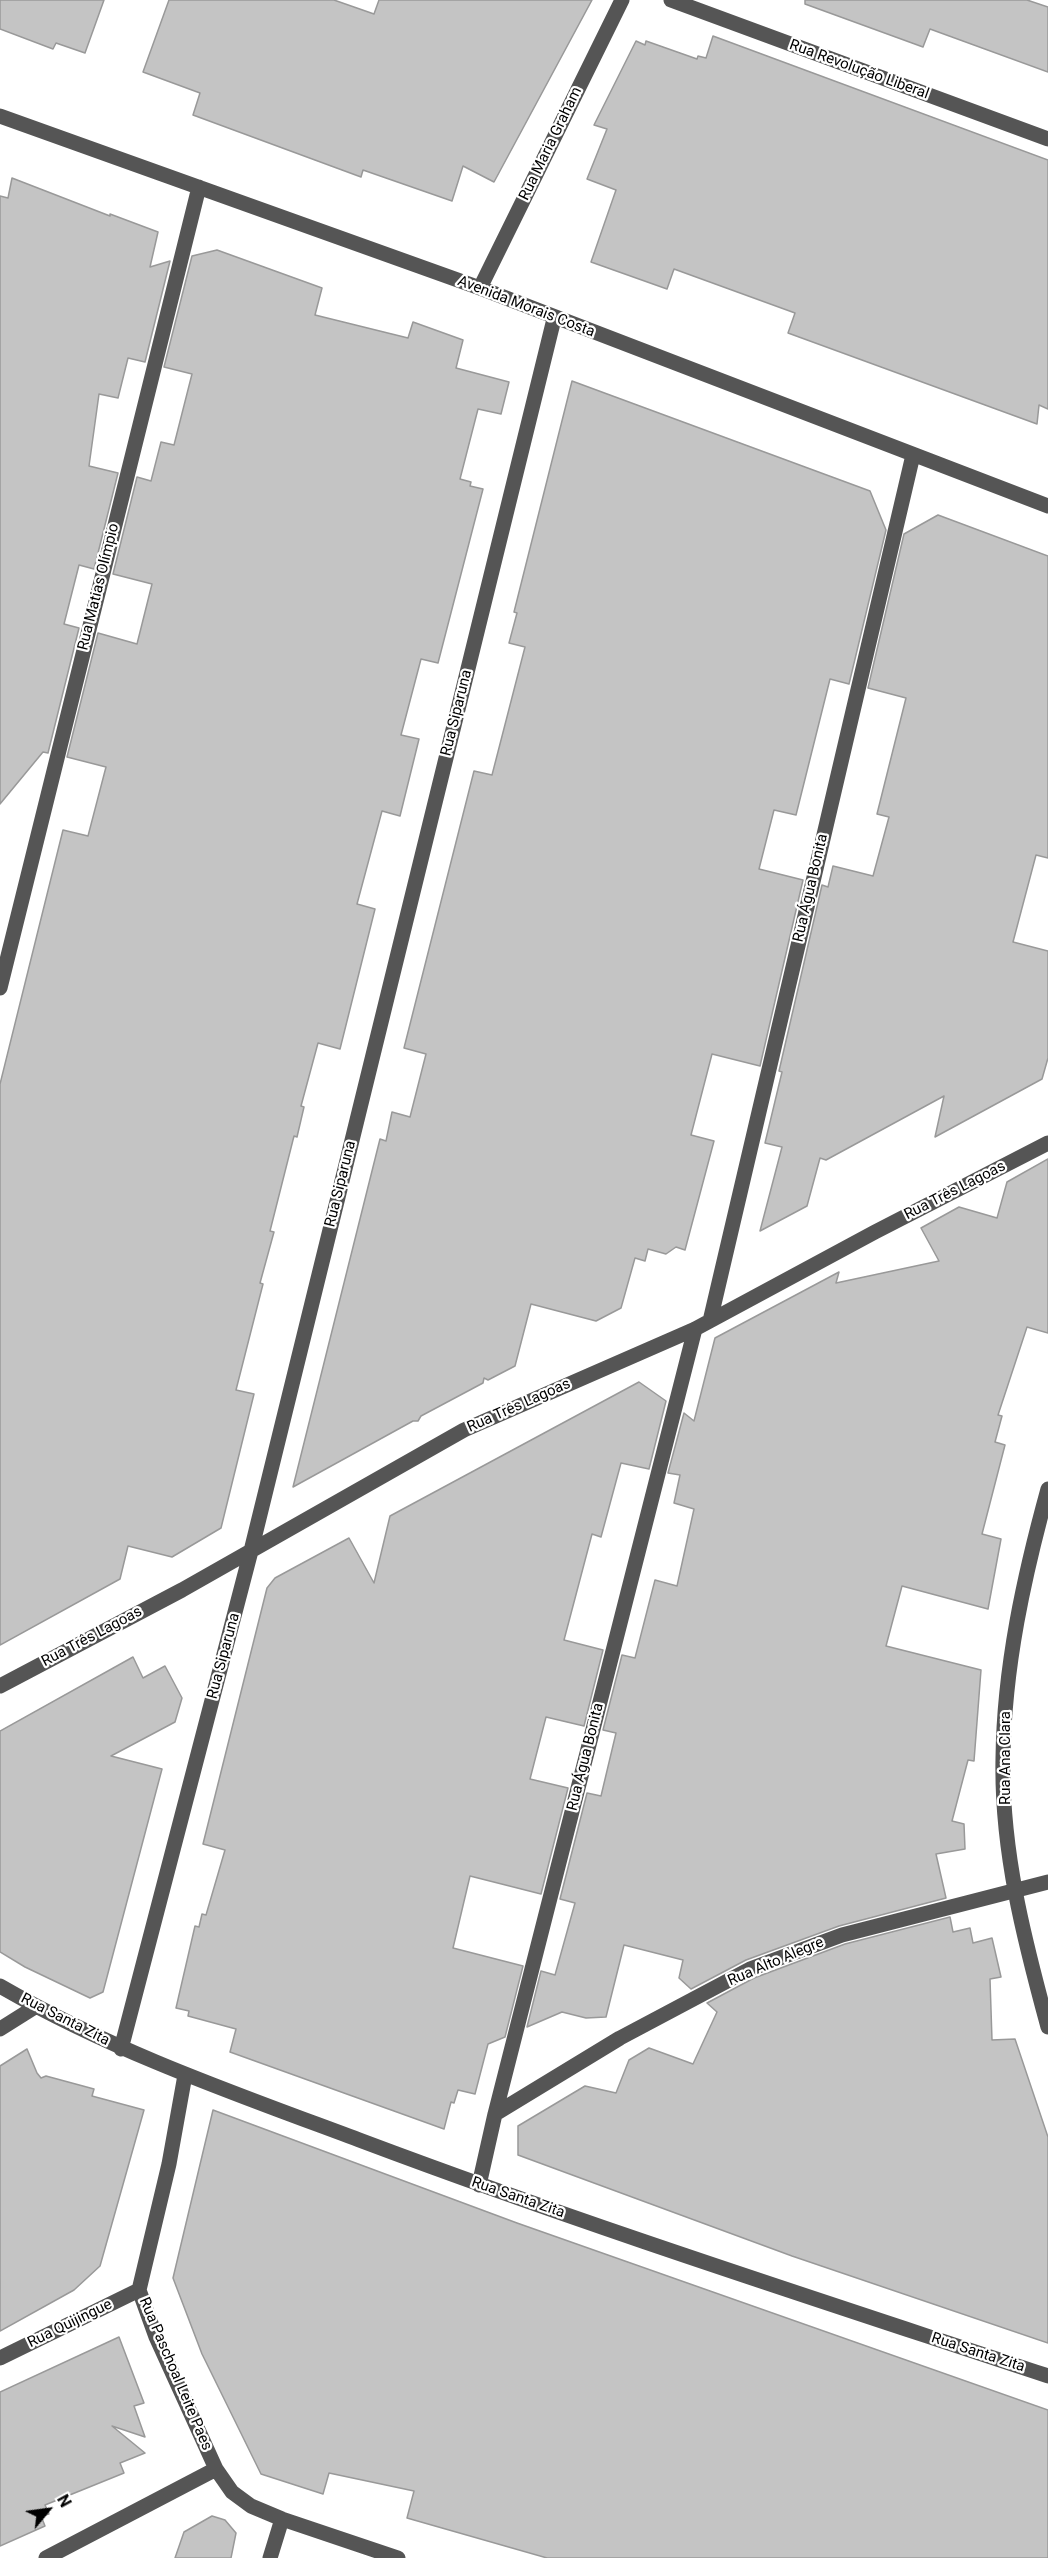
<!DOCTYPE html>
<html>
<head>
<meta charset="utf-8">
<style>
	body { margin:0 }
	#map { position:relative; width:1048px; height:2558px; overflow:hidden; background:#fff; font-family:Roboto,sans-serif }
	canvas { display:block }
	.north { position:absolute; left:18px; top:2480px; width:60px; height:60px; -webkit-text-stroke:4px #fff; paint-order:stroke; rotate:61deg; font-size:16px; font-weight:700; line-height:24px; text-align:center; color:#000 }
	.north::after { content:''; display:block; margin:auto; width:21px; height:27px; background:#000; clip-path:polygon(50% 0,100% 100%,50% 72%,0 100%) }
</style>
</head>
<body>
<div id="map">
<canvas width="1048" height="2558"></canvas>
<div class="north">N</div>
</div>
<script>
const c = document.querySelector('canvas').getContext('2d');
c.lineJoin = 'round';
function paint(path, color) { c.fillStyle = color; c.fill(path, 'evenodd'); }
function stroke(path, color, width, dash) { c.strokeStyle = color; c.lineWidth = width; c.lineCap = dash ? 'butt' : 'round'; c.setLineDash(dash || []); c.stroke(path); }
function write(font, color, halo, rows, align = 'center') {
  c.font = font + ' Roboto,sans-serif'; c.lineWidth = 4.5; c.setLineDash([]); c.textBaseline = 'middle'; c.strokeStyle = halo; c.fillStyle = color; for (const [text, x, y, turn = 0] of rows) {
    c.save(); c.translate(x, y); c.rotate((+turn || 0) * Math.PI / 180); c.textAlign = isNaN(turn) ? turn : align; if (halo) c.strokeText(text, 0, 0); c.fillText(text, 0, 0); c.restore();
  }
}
const building = new Path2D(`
	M0,0H104L85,53L56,43L53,49L0,29Z
	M169,0H334L374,14L379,0H592L494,182L463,166L452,201L363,170L361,177L193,115L200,93L143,72Z
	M805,0H1027L1048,7V72L930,29L923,47L805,4Z
	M713,36L1048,160V409L1039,405L1037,424L788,333L795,313L674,269L667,289L591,262L616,190L587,179L607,129L594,125L636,41L645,45L646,41L697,59L698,56L706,58Z
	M12,178L110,216V214L158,232L150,267L170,261L145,362L128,358L118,398L99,394L89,466L118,473L94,569L79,565L64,624L79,628L48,753L43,752L0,804V196L8,198Z
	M217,250L322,288L315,315L408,338L413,322L463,340L456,368L509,382L501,414L478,409L460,479L471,482L470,486L483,489L438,663L421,659L401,735L419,739L400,816L382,811L357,904L375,909L340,1049L318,1043L301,1106L304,1107L297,1137L294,1136L270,1231L274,1232L260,1283L263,1284L236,1390L254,1394L221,1528L172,1557L128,1546L120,1579L0,1645V1084L63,830L88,836L106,767L67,757L98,633L137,644L152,584L113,574L137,477L151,481L161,442L174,445L192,374L164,367L192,256Z
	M572,381L870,491L886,530L849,684L830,679L796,815L774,810L759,869L803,880L760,1066L712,1054L691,1135L714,1141L685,1250L676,1247L666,1254L648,1249L645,1261L635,1258L621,1308L596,1321L531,1304L515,1366L488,1380L484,1378L483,1383L421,1416L418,1421H413L293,1487L380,1139L386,1141L392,1112L410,1117L426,1054L404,1048L474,771L492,775L525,647L509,643L517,613L514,612Z
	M938,515L1048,556V858L1036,855L1013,942L1048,951V1058L1042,1079L935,1137L944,1096L826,1160L820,1158L807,1206L760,1231L782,1147L765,1143L782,1072L779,1071L822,885L828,887L833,866L873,876L889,817L877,814L906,698L868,688L904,534Z
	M1048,1159V1333L1027,1327L998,1415L1002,1416L995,1442L1005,1445L982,1534L1001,1539L988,1609L902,1586L886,1646L981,1670L974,1761L968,1760L952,1821L964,1824L965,1849L936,1854L946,1898L839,1926L746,1960L691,1989L679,1978L683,1960L624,1945L606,2017L586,2018L562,2012L527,2027L541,1971L555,1975L575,1903L560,1899L587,1793L601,1796L616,1733L603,1730L622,1655L635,1658L655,1580L677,1586L694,1509L674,1503L680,1475L668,1473L684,1413L694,1421L715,1338L839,1272L836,1283L939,1261L921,1228L959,1207L997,1218L1007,1182Z
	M639,1382L666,1401L649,1469L621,1463L601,1537L592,1534L564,1640L603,1650L584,1726L546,1717L530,1779L568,1788L541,1894L470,1876L453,1948L523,1966L505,2037L488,2044L475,2094L458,2090L454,2103L451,2102L444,2129L230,2052L236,2029L188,2016L189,2011L176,2008L195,1926L199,1927L202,1914L206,1915L225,1850L203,1844L267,1588L275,1578L349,1538L374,1583L390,1516Z
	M133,1657L143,1678L165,1666L182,1698L175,1722L111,1756L162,1769L103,1992L90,1998L25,1967L0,1952V1731Z
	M950,1917L953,1932L970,1928L973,1943L992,1938L1001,1977L990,1979L992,2040L1015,2039L1048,2137V2343L792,2256L518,2155V2126L585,2086L616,2093L629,2060L649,2048L693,2064L717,2012L707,2003L754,1978L845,1944Z
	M27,2049L37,2073L41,2078L46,2076L94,2089L92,2096L144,2110L100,2266L74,2290L0,2331V2066Z
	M213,2110L517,2223L1048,2410V2558H547L407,2518L414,2491L329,2473L323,2494L261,2474L202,2354L173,2278Z
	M119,2337L144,2403L134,2406L145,2437L112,2426L145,2453L120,2463L124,2473L45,2505L49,2514L41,2516L45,2526L0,2546V2392Z
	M212,2516L225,2520L236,2533L231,2558H175L184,2532Z`);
const minor = new Path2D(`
	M671,0L1048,139
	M0,116L480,288L1048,506
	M480,288L622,0
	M0,988L199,187
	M710,1321L913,455
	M1048,1489C1024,1576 1004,1667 1003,1758C1001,1850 1024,1939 1048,2027
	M0,1686L182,1590L464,1430L695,1329L875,1232L1048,1143
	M0,1986C114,2052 239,2095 362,2141C588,2226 819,2300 1048,2376
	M0,2029L35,2007
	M121,2049L251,1551L554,319
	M185,2075L169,2164L139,2290L156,2337L216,2469L232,2492L251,2506L282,2519L398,2558
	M495,2114L620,2038L750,1969L842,1935L1048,1882
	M479,2185L495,2114L695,1329
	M0,2358L139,2290
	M46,2558L216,2469
	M270,2558L282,2519`);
const streetNames = [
	["Rua Revolução Liberal",859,70,20],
	["Rua Maria Graham",551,144,-64],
	["Avenida Morais Costa",526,307,21],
	["Rua Matias Olímpio",99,587,-76],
	["Rua Siparuna",457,713,-76],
	["Rua Água Bonita",811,888,-77],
	["Rua Siparuna",341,1184,-76],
	["Rua Três Lagoas",955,1191,-27],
	["Rua Três Lagoas",519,1406,-24],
	["Rua Três Lagoas",92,1637,-28],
	["Rua Siparuna",224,1656,-75],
	["Rua Água Bonita",586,1757,-76],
	["Rua Ana Clara",1006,1758,-90],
	["Rua Alto Alegre",776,1962,-23],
	["Rua Santa Zita",65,2020,27],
	["Rua Santa Zita",518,2198,19],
	["Rua Quijingue",70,2324,-26],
	["Rua Santa Zita",978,2353,18],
	["Rua Paschoal Leite Paes",175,2374,67]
];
paint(building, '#c4c4c4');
stroke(building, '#999', 1.5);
stroke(minor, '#555', 15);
write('15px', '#000', '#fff', streetNames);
</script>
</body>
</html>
